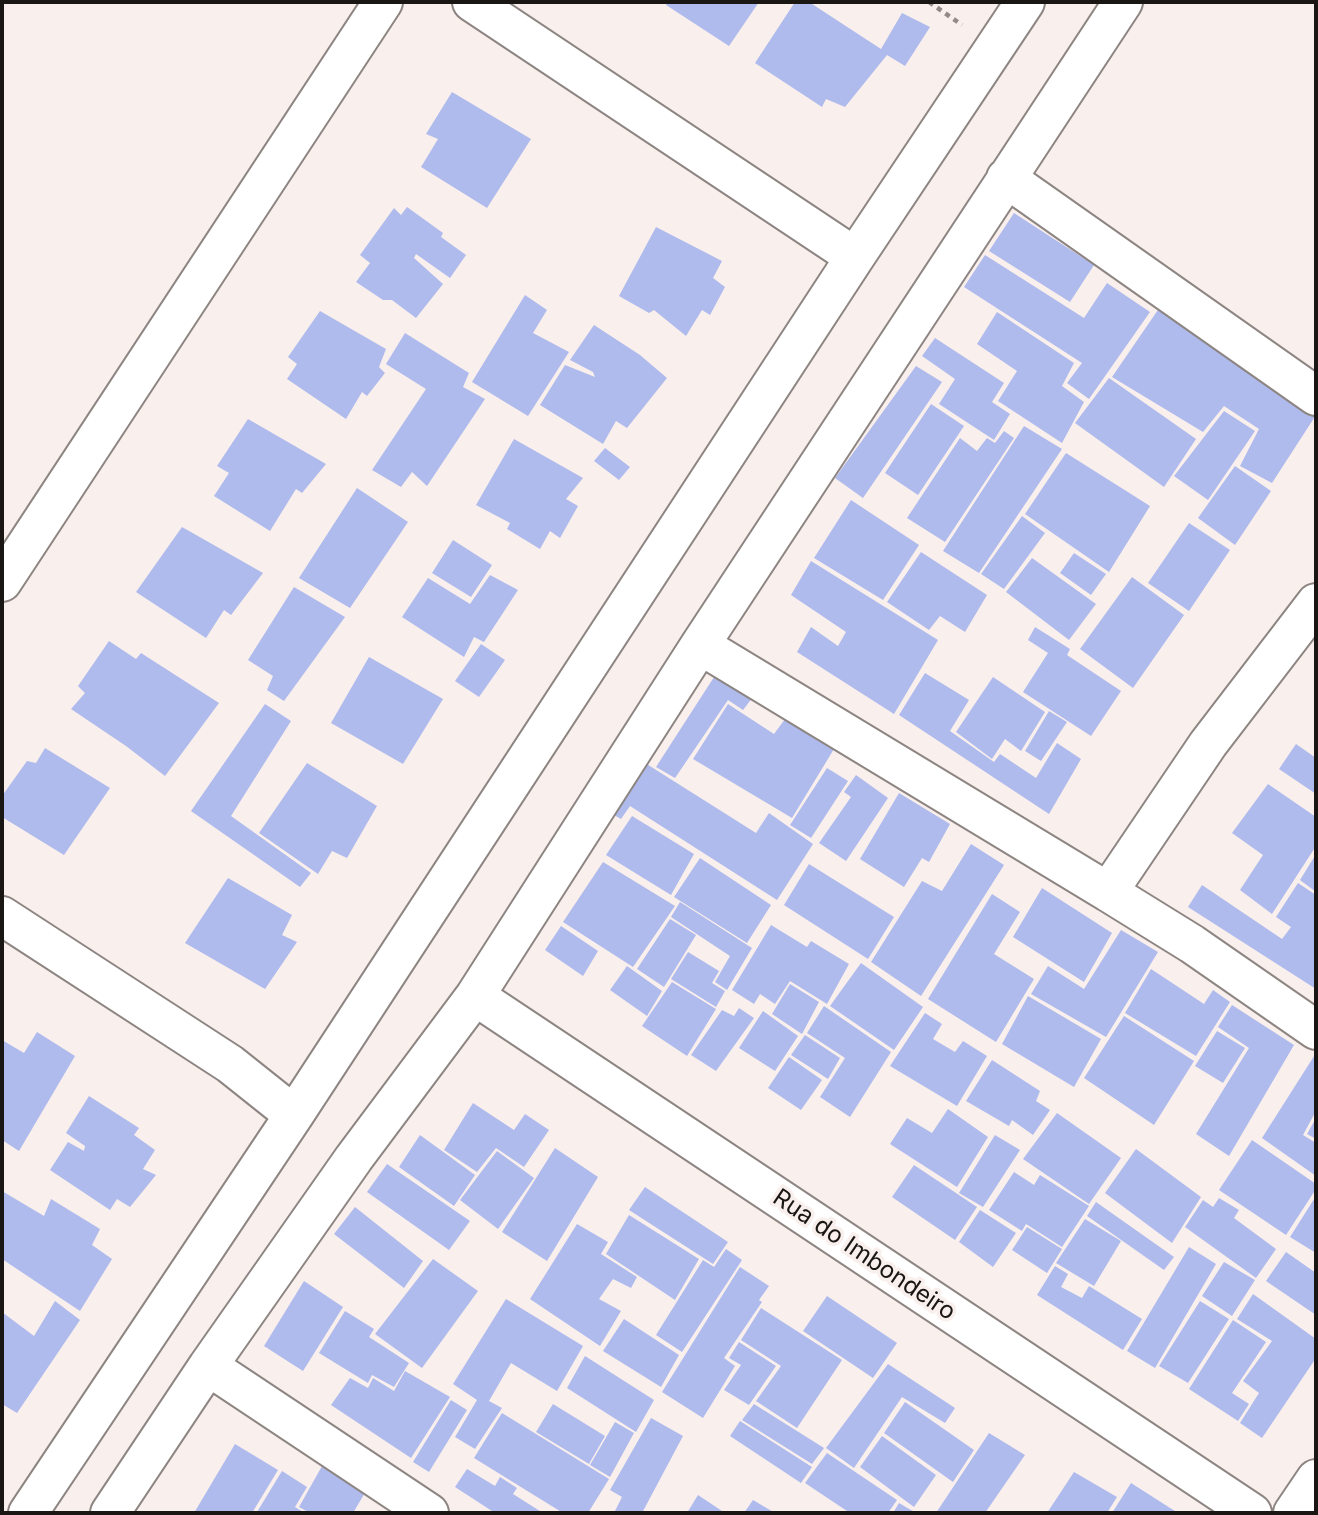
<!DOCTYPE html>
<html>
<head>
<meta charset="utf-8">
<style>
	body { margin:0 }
	#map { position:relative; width:1318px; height:1515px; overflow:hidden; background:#f9efec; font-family:Inter,sans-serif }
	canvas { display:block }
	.frame { position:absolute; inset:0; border:4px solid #191614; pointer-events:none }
</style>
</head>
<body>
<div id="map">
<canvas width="1318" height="1515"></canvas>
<div class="frame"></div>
</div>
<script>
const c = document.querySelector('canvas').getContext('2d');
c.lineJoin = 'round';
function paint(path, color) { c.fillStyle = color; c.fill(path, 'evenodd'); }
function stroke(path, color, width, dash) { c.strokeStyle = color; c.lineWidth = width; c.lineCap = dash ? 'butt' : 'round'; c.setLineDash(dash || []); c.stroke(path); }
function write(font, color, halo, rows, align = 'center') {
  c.font = font + ' Inter,sans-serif'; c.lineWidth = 7; c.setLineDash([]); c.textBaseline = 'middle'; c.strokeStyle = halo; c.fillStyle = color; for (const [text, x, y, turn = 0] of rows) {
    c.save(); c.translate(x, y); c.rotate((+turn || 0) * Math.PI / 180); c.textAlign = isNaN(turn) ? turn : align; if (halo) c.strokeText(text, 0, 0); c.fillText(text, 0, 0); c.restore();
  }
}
const building = new Path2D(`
	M668,2H759L729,46L666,5Z
	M795,2H809L881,49L902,13L930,27L905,66L887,55L845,107L826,99L822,107L755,63Z
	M452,92L531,139L487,208L421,167L438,139L426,134Z
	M407,207L443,233L441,237L466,255L450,278L416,254L414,258L443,284L416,318L392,300H383L356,282L370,263L360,255L394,208L401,215Z
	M1014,213L1094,265L1070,302L989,251Z
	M656,227L722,261L713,278L725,287L710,315L702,310L686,336L654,310L649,313L619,296Z
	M985,255L1084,318L1107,283L1150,312L1089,399L1067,383L1082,363L964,287Z
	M525,295L547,310L533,333L569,352L528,416L472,382Z
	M1162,304L1316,409V415L1272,483L1240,466L1259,429L1224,406L1203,432L1112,377Z
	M320,311L386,349L379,367L385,373L367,396L362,392L346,419L287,379L297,364L288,357Z
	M997,312L1074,363L1062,386L1084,402L1062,443L998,401L1017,371L977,344Z
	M594,325L640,355L667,378L627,428L616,421L603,444L540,405L565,365L595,377L593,372L570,360Z
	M405,333L469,373L463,387L485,399L427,486L412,472L401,487L372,470L426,389L386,364Z
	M935,338L1004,383L992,402L1010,414L994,440L939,404L955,379L922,356Z
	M916,366L942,382L863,498L835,478Z
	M1109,378L1196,439L1164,487L1075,423Z
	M931,404L964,426L918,495L885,473Z
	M1224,411L1255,431L1208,500L1174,476Z
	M248,419L326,464L302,493L296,489L270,531L214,496L229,473L217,466Z
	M1024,426L1062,449L979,573L943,551Z
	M1004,431L1014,438L945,542L907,518L960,438L977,451L987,438L995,443Z
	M514,439L583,478L566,499L578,506L560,538L550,531L540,549L507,529L510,523L476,505Z
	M605,448L630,467L619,480L594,461Z
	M1066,453L1150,506L1109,572L1025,514Z
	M1235,466L1271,491L1235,545L1198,518Z
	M357,488L408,522L350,608L299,578Z
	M851,500L919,545L883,600L814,558Z
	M1022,516L1045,533L1004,589L981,574Z
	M1189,523L1230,550L1189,611L1148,583Z
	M182,527L263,573L231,615L224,610L206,638L136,592Z
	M453,540L492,565L471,597L432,573Z
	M921,552L987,595L965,632L940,616L929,630L887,602Z
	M1074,553L1106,574L1091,595L1060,573Z
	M1032,558L1096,604L1069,640L1006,592Z
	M811,561L938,640L894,714L797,652L811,627L838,646L846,632L791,595Z
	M490,575L518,590L484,642L474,637L464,657L402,617L428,578L470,604Z
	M1132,577L1184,615L1133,688L1080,649Z
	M294,587L345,617L284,701L267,690L273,676L248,660Z
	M1035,627L1070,649L1067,655L1121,691L1091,736L1023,692L1048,653L1028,640Z
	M109,641L136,659L141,653L219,703L165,776L126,746L71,709L85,693L78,686Z
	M481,644L505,660L479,697L455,681Z
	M369,657L443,699L403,764L331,723Z
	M925,673L969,700L950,731L994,762L1000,754L1036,778L1057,743L1081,759L1049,814L899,715Z
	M716,674L753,697L743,710L728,700L675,778L656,767Z
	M993,677L1045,712L1021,751L1005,739L992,759L956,732Z
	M265,704L291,721L231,816L311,873L300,887L191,811Z
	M728,704L774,734L785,719L834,749L792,818L693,759Z
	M1049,711L1067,722L1041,761L1025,751Z
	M1296,744L1316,758V794L1279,769Z
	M45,748L110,788L64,855L2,817V796L27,761L36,763Z
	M634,756L756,833L769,813L813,844L777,900L630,806L621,819L600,807Z
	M307,763L377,806L347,858L332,851L318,874L259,833Z
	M827,768L848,781L811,838L790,825Z
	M856,775L888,798L846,861L819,843L851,797L844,792Z
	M1268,784L1316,817V846L1272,914L1240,890L1263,855L1232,833Z
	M899,793L950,824L929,862L922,858L904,887L860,859Z
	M632,816L694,854L671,895L606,855Z
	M971,844L1004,865L921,996L871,962L922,881L942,891Z
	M1316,854V892L1300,880Z
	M700,858L771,905L747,943L674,897Z
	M603,862L675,906L633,967L563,922Z
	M809,864L894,917L868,959L784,905Z
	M228,878L292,915L282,935L297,942L265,989L185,943Z
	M1298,883L1316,895V989L1188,907L1202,885L1282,939L1291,927L1276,917Z
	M1042,888L1112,933L1084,982L1013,937Z
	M992,894L1020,912L994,954L1034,979L996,1042L928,999Z
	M680,902L752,948L727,990L715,982L730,956L671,917Z
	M670,919L696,935L664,987L637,969Z
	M771,925L807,947L811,941L849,964L827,1004L790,981L775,1004L760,994L754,1004L732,990Z
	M561,926L598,951L583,976L545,950Z
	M1121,930L1158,952L1106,1037L1031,994L1048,966L1084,989Z
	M688,952L719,971L712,983L725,991L716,1007L671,979Z
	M861,963L923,1007L894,1050L830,1006Z
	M627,966L662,991L647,1016L610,990Z
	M1151,969L1204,1004L1213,990L1230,1002L1196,1056L1125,1013Z
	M672,982L716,1009L687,1056L642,1026Z
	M790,984L819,1002L802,1034L772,1014Z
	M1028,996L1101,1039L1074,1087L1002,1044Z
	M1232,1005L1294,1045L1229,1156L1196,1134L1249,1048L1218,1027Z
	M824,1006L891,1052L850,1117L820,1097L845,1058L807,1033Z
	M739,1008L754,1018L716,1071L691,1055L722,1010L734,1016Z
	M763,1011L798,1036L775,1071L739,1048Z
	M925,1013L942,1024L933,1039L955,1052L963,1041L987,1056L957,1106L890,1066Z
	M1124,1016L1194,1061L1154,1125L1084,1078Z
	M1217,1031L1245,1048L1223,1083L1195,1066Z
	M37,1032L75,1056L19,1151L2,1140V1040L24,1053Z
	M805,1035L840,1058L828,1079L791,1055Z
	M1316,1053V1111L1303,1135L1316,1143V1176L1262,1138Z
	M789,1057L822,1080L801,1110L768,1088Z
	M992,1060L1040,1091L1036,1101L1050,1110L1033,1135L1012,1120L1009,1126L966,1101Z
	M89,1096L139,1128L134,1135L155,1150L143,1169L156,1175L130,1207L117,1199L110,1210L50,1170L68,1142L84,1151L85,1146L66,1133Z
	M473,1103L514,1130L525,1114L549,1130L524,1167L496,1148L477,1172L444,1150Z
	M948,1109L988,1137L957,1187L890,1144L907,1118L932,1133Z
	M1057,1113L1121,1158L1089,1204L1023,1159Z
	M1316,1118V1139L1307,1134Z
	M420,1135L475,1175L454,1206L399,1167Z
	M995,1135L1020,1150L983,1207L959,1193Z
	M1252,1140L1316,1184V1189L1286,1235L1219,1190Z
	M555,1148L598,1177L547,1261L502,1232Z
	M1136,1149L1201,1197L1172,1243L1105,1193Z
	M497,1151L534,1178L498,1229L460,1200Z
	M387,1164L470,1221L449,1250L367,1192Z
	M914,1165L977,1207L955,1240L892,1197Z
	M1014,1172L1034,1185L1040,1175L1089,1206L1062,1247L1026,1224L1022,1231L989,1210Z
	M645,1187L728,1242L713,1264L629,1210Z
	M2,1191L44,1216L51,1199L100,1229L92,1245L112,1259L80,1311L2,1259Z
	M1316,1196V1253L1290,1237Z
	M1219,1198L1239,1210L1234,1218L1276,1249L1256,1278L1185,1227L1203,1200L1213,1207Z
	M1096,1202L1174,1257L1164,1270L1087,1216Z
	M355,1207L423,1261L404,1288L334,1234Z
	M980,1210L1016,1233L993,1267L959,1242Z
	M629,1215L699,1259L675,1300L606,1254Z
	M1085,1219L1121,1241L1094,1286L1056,1263Z
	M577,1224L608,1242L601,1254L637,1277L631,1288L613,1279L599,1299L621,1311L600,1346L530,1299Z
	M1027,1227L1062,1249L1047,1273L1012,1250Z
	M1189,1247L1216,1264L1155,1368L1127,1351Z
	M726,1249L742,1260L682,1352L656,1335L703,1260L714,1267Z
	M1286,1252L1316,1273V1315L1266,1281Z
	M433,1259L478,1291L422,1368L375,1334Z
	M1224,1262L1255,1280L1232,1316L1202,1296Z
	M1055,1266L1068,1274L1061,1287L1082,1298L1089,1286L1142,1319L1123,1350L1037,1295Z
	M740,1267L769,1286L759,1300L762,1302L724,1358L735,1366L703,1418L662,1392Z
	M304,1281L343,1307L303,1371L264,1346Z
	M1253,1294L1316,1339V1358L1262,1438L1240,1423L1259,1393L1243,1381L1272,1341L1237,1319Z
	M827,1296L897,1343L873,1378L803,1331Z
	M506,1299L583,1346L557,1391L511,1363L489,1401L502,1408L475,1449L455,1437L477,1400L453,1384Z
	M55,1301L80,1320L17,1413L2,1404V1312L34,1336Z
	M1200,1301L1229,1319L1188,1383L1159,1366Z
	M761,1308L842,1360L797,1428L756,1401L781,1366L741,1340Z
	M345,1311L374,1329L369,1337L409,1363L394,1387L372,1375L368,1383L319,1353Z
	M624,1319L679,1355L661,1387L603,1351Z
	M1233,1320L1266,1342L1232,1393L1249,1404L1238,1421L1189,1389Z
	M739,1342L776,1366L749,1405L724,1390L741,1365L729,1358Z
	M585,1356L654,1400L636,1432L567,1388Z
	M888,1364L955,1408L945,1423L902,1397L854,1468L826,1448Z
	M405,1371L450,1397L411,1458L331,1405L350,1378L368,1388L373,1378L394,1391Z
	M451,1400L467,1410L429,1472L413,1462Z
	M905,1402L974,1450L953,1482L884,1433Z
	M553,1404L605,1436L589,1464L536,1432Z
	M754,1404L824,1448L812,1464L742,1420Z
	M502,1413L609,1479L588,1513H563L474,1458Z
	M651,1418L683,1436L642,1513H614L622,1497L610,1490Z
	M740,1421L812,1467L801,1483L730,1436Z
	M615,1422L634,1433L610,1477L590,1465Z
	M989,1433L1025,1455L985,1513H936Z
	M882,1436L936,1475L914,1507L860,1467Z
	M235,1444L278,1470L252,1513H194Z
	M827,1453L897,1500L888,1513H850L805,1483Z
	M326,1459L369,1486L353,1513H310L299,1507Z
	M467,1469L495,1486L500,1477L517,1488L513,1494L543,1513H495L455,1487Z
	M282,1471L307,1487L295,1507L305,1513H258L257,1512Z
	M1074,1472L1117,1497L1107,1513H1047Z
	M1131,1483L1178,1513H1112Z
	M698,1495L725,1513H687Z
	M753,1500L775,1513H744Z
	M899,1503L916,1513H893Z`);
const path = new Path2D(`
	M929,2L962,25`);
const minor = new Path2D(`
	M472,2L855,257
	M1006,178L1316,396
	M2,582L383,2
	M1316,603L1208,744L1108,892L1192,944L1316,1030
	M700,645L1108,892
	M2,916L230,1064L294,1115
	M475,996L1252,1513
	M208,1366L429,1513
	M28,1513L294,1115L855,257L1025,2
	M110,1513L208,1366L354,1158L475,996L700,645L1123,2
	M1293,1513L1316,1479`);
const streetNames = [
	["Rua do Imbondeiro",864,1255,34]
];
paint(building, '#afbaed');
stroke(minor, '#8d8582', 42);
stroke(path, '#918a87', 4.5, [5, 5]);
stroke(minor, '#fff', 38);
write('24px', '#191614', '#f9efec', streetNames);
</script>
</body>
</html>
